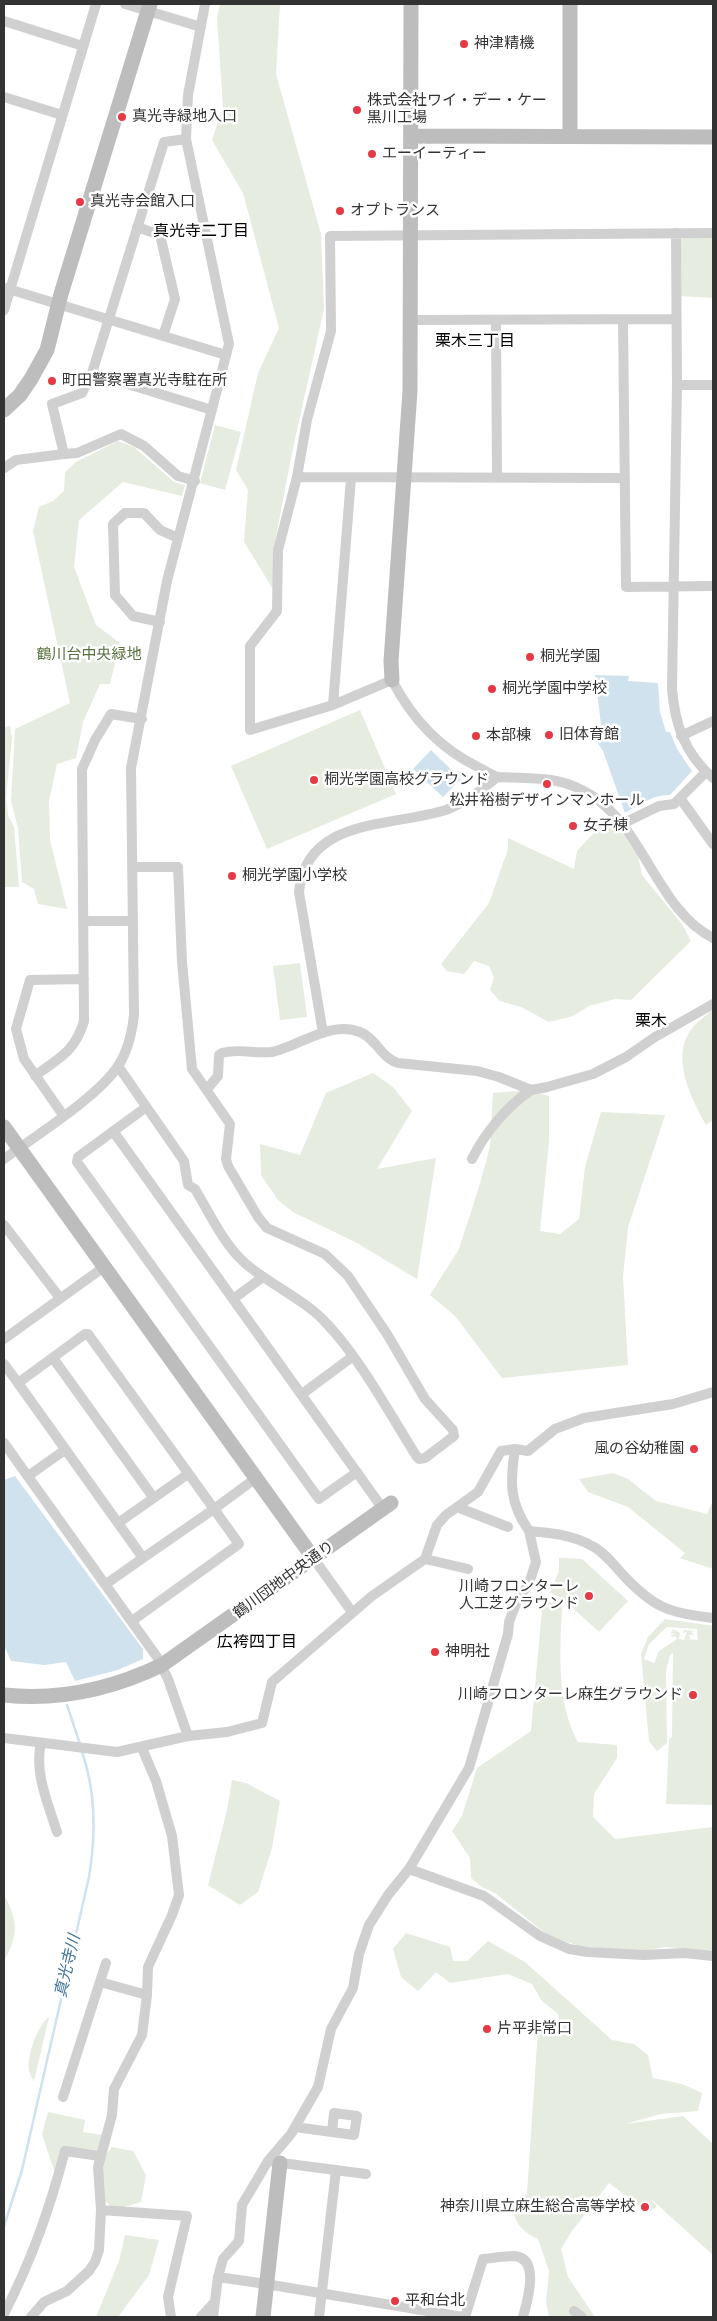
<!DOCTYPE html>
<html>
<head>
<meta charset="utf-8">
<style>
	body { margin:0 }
	#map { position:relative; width:717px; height:2321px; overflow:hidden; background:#fff; font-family:Manrope,sans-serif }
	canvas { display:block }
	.frame { position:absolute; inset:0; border:5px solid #333; pointer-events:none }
</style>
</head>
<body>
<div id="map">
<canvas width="717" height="2321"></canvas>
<div class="frame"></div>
</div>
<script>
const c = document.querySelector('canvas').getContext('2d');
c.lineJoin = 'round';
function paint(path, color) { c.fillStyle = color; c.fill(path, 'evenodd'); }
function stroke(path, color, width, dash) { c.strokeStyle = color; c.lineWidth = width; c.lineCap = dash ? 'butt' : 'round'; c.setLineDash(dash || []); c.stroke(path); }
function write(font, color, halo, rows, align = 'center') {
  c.font = font + ' Manrope,"Noto Sans JP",sans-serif'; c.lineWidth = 5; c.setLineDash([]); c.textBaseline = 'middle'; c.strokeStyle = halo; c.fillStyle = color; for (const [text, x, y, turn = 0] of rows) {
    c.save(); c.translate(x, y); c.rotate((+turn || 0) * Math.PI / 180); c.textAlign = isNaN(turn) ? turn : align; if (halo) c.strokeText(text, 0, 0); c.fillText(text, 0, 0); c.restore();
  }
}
const green = new Path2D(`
	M220,4H280L276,74L321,234L324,309L293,448L274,547L273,589L244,542L248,490L236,470L258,373L279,328L243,193L212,140L223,107L217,17Z
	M683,237H713V298L680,296V241Z
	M215,425L241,432L225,490L200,483Z
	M118,441L134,447L174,482L185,485L182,496L123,482L79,520L74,567L96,625L120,643L110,684H100L83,722L76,758L57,764L49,801L50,840L67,909L38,904L34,889L22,882L18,828L11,801L15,729L70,703L33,531L39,507L53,501L64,491L65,472L76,462Z
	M360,710L396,794L267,849L231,766Z
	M10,726L12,738L6,798L8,815L14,827L19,887H4V727Z
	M613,820L638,856L642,875L682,924L691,941L631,1000L615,999L589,1006L573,1016L549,1022L521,1007L500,1001L490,990L494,977L489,966L474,961L464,974L447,971L441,964L489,903L508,849V838L574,869L577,851L605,821Z
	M300,963L307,1017L280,1020L273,966Z
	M713,1009V1120L706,1125C691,1098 669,1055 693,1027C698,1021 707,1015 713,1009Z
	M373,1073L393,1087L412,1111L377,1169L436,1158L417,1279L357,1243L293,1212L278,1200L261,1175L260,1144L300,1155L326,1093Z
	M528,1090L549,1096V1142L540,1231L560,1234L579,1219L585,1167L601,1112L665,1115L628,1227L623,1277L628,1365L502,1378L455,1316L430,1295L459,1249L479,1187L490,1147L493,1093Z
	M613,1473L628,1479L656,1501L707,1514L713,1500V1569L680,1558L685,1553L628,1507L588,1492L579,1479Z
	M559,1558L582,1559L628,1601L599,1632L562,1598L550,1593L559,1571Z
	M543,1599L562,1607C560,1651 556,1702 578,1742L617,1745V1758L594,1794L593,1817L615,1839L713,1827V1951L665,1947L640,1952L580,1946L550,1937L495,1893L482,1887L471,1878L470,1858L452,1831L462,1816L477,1768L531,1731Z
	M665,1619L713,1626V1805L666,1804L669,1739L672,1737L673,1653L670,1655L666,1671L667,1743L657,1751L649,1741L641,1654L648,1637ZM667,1627L697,1629L698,1640L684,1639H690L689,1635L695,1634L690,1632L695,1631L684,1630L683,1633L687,1632L684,1640L679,1639L680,1633L673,1629L671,1633L675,1634L671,1635L672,1637L675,1636L677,1639L659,1651L654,1663L644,1659L649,1644Z
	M232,1780L246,1783L280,1801L272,1848L258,1892L240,1905L208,1885L227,1810Z
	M4,1894C18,1923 19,1933 4,1961Z
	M406,1933L450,1947L453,1961H467L488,1941L525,1962L612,2040L634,2044L648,2055L653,2078L682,2084L702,2093L698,2111L661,2114L625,2124L683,2116L713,2144V2255L650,2198L657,2207L648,2212L609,2183L572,2231L561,2249L568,2277L595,2317H549L546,2302L549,2271L538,2239C517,2230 503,2209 527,2194L538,2029L562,2034L558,2014L541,2000L532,1984L508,1974L450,1983L436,1972L418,1991L401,1977L393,1949Z
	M49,2017L34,2081C32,2078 29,2073 29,2070C27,2055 38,2025 49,2017Z
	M48,2112L85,2120L83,2132L103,2135L98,2150L63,2148L57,2171L54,2170L42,2134Z
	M112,2147L133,2151L146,2175L141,2202L115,2210L103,2199L96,2167Z
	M125,2235L159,2240L149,2275L118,2317H96L119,2261Z`);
const water = new Path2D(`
	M595,675L629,676L628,681L658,683L660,712L666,732H670L677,749L692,771L670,795C654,794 639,805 625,813L603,751L596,740L601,725Z
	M431,750L461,779L443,797L413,769Z
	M15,1476L143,1649V1659L118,1670L75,1681L66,1662L44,1665L11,1661L4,1645V1480Z`);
const stream = new Path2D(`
	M67,1705L80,1744
	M4,2226L22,2170L89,1877C96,1835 96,1792 82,1752`);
const street = new Path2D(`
	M125,4L201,27
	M4,21L83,46
	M4,97L62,115
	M137,227L160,235L175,299L163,336
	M676,233L677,385L672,689C675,725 685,754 713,778
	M713,233L330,236L331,331L307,420L297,477L278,550L277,611L250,646V730L333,705L392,680C412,719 439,748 478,767C485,770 492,776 499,777C536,779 561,775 594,797C645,832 659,911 713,938
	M5,288L226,355
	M4,310L96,4
	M410,320L675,319
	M496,320L497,478
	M623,321L626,587L713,586
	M92,373L212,410
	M677,385H713
	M64,454L77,453L121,434L144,446L178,476L195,481
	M4,468L16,460L64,454L52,404L82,393L92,373L164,142L186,139
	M297,477L625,478
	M160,622L133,616L115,595L113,524L125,513H144L160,530L178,538
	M333,705L351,478
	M681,736L713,721
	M680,798L713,844
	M622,824L659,806L674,804L706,772
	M84,921H133
	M323,1033L299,892C306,817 392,827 446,810C464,803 482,790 497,777
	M118,1066L184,1161L188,1185L195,1189C210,1214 224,1245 246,1264C272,1286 306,1300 328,1325C361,1360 391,1416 417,1457L419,1459L425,1458L454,1436L453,1430L425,1399L387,1334L348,1276L325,1254L267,1228L258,1217L228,1166L226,1159L230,1124L192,1069L182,962L178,867H133
	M35,1076C59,1058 75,1052 84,1021L82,769L95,740L111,714L142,719
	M207,1089L218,1076L219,1055L222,1053C238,1048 255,1054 272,1052C300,1046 330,1020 360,1032C376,1038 381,1058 398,1063L477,1071L499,1077L531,1090L547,1087L593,1074L626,1057L655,1037L713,1004
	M145,1108L78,1157L77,1162L319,1499L357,1472
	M63,1115L24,1059L16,1029L30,980L84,979
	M113,1131L383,1509
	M4,1159C35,1136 98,1097 118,1066C128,1051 132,1033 134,1015L131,768L167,581L229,344L186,139L188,95L205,4
	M472,1159C485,1133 506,1107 531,1090
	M4,1225L60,1298
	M233,1299L263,1277
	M4,1339L104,1267
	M53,1358L153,1497
	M4,1364L18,1383L85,1334H88L214,1509L256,1478
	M18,1383L143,1558L106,1584
	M302,1394L352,1357
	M4,1443L157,1657L168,1679L188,1736
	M515,1449L528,1451L555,1429L584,1418L673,1404L713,1392
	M28,1476L65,1450
	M457,1507L508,1527
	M118,1523L188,1474
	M314,1559L352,1612
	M425,1559L437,1525L446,1515L478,1492L501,1451L515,1449C510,1482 509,1502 529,1531C552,1533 573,1535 592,1546C604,1552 614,1565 623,1575C655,1609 668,1612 713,1618
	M132,1621L239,1544L214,1509L143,1558
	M4,1738L117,1752L188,1736L227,1732L262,1723L272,1682L372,1596L425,1559L468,1569
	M41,1743C34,1773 48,1803 57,1832
	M409,1869L484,1896L540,1936L569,1949L588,1952L644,1955L684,1953L713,1956
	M100,1982L147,1995
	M63,2097L106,1963
	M295,2127L354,2135L357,2116L334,2113L332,2132
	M274,2162L366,2174
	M101,2210L187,2216L168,2297L171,2317
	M218,2277L266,2284L463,2317
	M574,2311L582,2317
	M4,2314C32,2259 49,2211 65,2151L100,2156
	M31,2317L44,2302L67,2291L89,2271L95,2262L99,2250L101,2210L98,2167L112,2115L114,2089L142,2035L147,1995L148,1967L172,1915L179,1895L172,1836L156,1781L142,1748
	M201,2317L213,2304
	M213,2317L218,2277L223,2259L239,2241L242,2205L268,2161L291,2134L318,2087L331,2029L353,1988L359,1954L369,1925L388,1895L409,1869L469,1768L508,1634L509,1622L519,1596L528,1586L536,1562L529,1531
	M319,2317L336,2170
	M465,2317L483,2259C493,2258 504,2256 514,2256C541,2258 527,2302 523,2317`);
const secondary = new Path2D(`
	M570,4V136
	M412,136L713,137
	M4,410L20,395L31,379L47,350L61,294L150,4
	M392,680L391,661L410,391L411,4
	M4,1127L314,1559
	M4,1695C60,1701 112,1689 162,1665L391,1503
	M263,2317L280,2163`);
const markers = [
	[464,44,5,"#e63946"],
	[357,110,5,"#e63946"],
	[122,117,5,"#e63946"],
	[372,154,5,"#e63946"],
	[80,202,5,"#e63946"],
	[340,211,5,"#e63946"],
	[52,381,5,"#e63946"],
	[530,657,5,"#e63946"],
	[492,689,5,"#e63946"],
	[549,735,5,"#e63946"],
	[476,736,5,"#e63946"],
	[314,780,5,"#e63946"],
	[547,784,5,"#e63946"],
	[573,826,5,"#e63946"],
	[232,876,5,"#e63946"],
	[694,1449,5,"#e63946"],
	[589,1596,5,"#e63946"],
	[435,1652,5,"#e63946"],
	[693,1695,5,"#e63946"],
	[487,2029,5,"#e63946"],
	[645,2207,5,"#e63946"],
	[395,2301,5,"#e63946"]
];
const poiNames = [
	["神津精機",474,44],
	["株式会社ワイ・デー・ケー",367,101],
	["黒川工場",367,118],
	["真光寺緑地入口",132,117],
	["エーイーティー",382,154],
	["真光寺会館入口",90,202],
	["オプトランス",350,211],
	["町田警察署真光寺駐在所",62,381],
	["桐光学園",540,657],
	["桐光学園中学校",502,689],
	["旧体育館",559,735],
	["本部棟",486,736],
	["桐光学園高校グラウンド",324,780],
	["松井裕樹デザインマンホール",547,801,"center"],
	["女子棟",583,826],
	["桐光学園小学校",242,876],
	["風の谷幼稚園",684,1449,"right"],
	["川崎フロンターレ",579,1587,"right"],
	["人工芝グラウンド",579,1604,"right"],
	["神明社",445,1652],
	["川崎フロンターレ麻生グラウンド",683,1695,"right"],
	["片平非常口",497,2029],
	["神奈川県立麻生総合高等学校",635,2207,"right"],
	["平和台北",405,2301]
];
const parkNames = [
	["鶴川台中央緑地",89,655]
];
const streetNames = [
	["鶴川団地中央通り",284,1580,-36]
];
const neighbourhoodNames = [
	["真光寺二丁目",201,232],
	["栗木三丁目",475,342],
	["栗木",651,1022],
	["広袴四丁目",257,1643]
];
const waterNames = [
	["真光寺川",68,1966,-77]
];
paint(green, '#e6ecdf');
paint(water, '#cfe2ee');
stroke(stream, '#cfe2ee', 2.5);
stroke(street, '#d0d0d0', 10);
stroke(secondary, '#bdbdbd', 15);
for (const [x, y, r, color] of markers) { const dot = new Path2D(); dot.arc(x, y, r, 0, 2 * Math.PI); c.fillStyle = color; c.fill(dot); stroke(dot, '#fff', 2); }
write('15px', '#333', '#fff', poiNames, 'left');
write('15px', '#56703f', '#fff', parkNames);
write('15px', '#333', '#fff', streetNames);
write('16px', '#000', '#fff', neighbourhoodNames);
write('italic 16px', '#3f7597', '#fff', waterNames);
</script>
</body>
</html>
